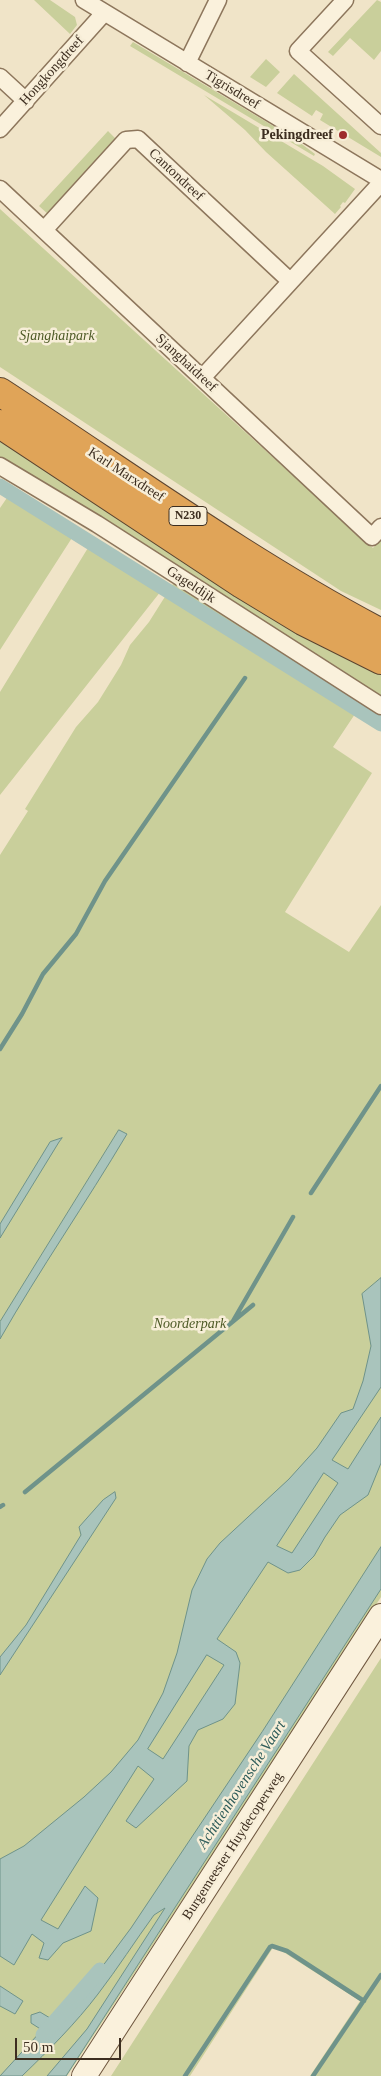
<!DOCTYPE html>
<html>
<head>
<meta charset="utf-8">
<style>
	body { margin:0 }
	#map { position:relative; width:381px; height:2076px; overflow:hidden; background:#f0e4c8; font-family:"Times New Roman",serif }
	canvas { display:block }
	.scale { position:absolute; left:15px; top:2038px; width:106px; height:22px; box-sizing:border-box; border:2px solid #3d2e20; border-top:0; padding-left:6px; font-size:15px; line-height:18px; white-space:nowrap; color:#3d2e20; -webkit-text-stroke:4px #f7eed8; paint-order:stroke }
</style>
</head>
<body>
<div id="map">
<canvas width="381" height="2076"></canvas>
<div class="scale">50 m</div>
</div>
<script>
const c = document.querySelector('canvas').getContext('2d');
c.lineJoin = 'round';
function paint(path, color) { c.fillStyle = color; c.fill(path, 'evenodd'); }
function stroke(path, color, width, dash) { c.strokeStyle = color; c.lineWidth = width; c.lineCap = dash ? 'butt' : 'round'; c.setLineDash(dash || []); c.stroke(path); }
function write(font, color, halo, rows, align = 'center') {
  c.font = font + ' "Times New Roman",serif'; c.lineWidth = 5; c.setLineDash([]); c.textBaseline = 'middle'; c.strokeStyle = halo; c.fillStyle = color; for (const [text, x, y, turn = 0] of rows) {
    c.save(); c.translate(x, y); c.rotate((+turn || 0) * Math.PI / 180); c.textAlign = isNaN(turn) ? turn : align; if (halo) c.strokeText(text, 0, 0); c.fillText(text, 0, 0); c.restore();
  }
}
const green = new Path2D(`
	M34,0H50L75,17L77,25L70,34Z
	M377,0L381,2V51L374,60L350,38L333,56L328,52Z
	M133,42L295,139L315,154L314,156L130,46Z
	M266,59L280,72L266,87L250,77Z
	M294,74L381,153V157L348,137L349,134L340,129L338,131L320,120L323,114L316,110L312,116L277,93Z
	M204,95L323,166L355,189L345,203L343,202L340,206L341,207L335,214L266,152L245,130Z
	M108,131L118,141L49,215L39,206Z
	M0,209L332,511L356,535L373,548L381,539V610L341,591L0,367Z
	M0,435L381,673V698L0,460Z
	M13,489L77,530L0,650V508Z
	M94,538L164,582L161,591L0,795V692Z
	M178,576L353,688L346,699L359,708L333,747L372,773L285,912L349,952L381,905V1597L67,2076H0V855L28,811L25,809L76,727L98,702L121,665L130,645L149,622Z
	M381,1658V2076H310L360,2001L274,1946L190,2076H111Z`);
const water = new Path2D(`
	M119,1130L127,1134C86,1203 40,1269 0,1339V1322Z
	M62,1138L59,1142L0,1238V1224L50,1142Z
	M381,1278V1387L332,1460L348,1469L381,1417V1463L368,1495L340,1515L325,1537L314,1556L300,1570L288,1573L268,1562L217,1639L236,1652L240,1663L235,1704L223,1719L198,1730L189,1746L187,1781L136,1828L126,1821L154,1779L138,1766L41,1920L58,1929L85,1886L98,1898L91,1931L63,1943L48,1960L39,1958L44,1943L32,1934L14,1965L0,1956V1859L24,1846L84,1797L111,1772L138,1740L163,1693L177,1653L192,1590L207,1559L220,1543L289,1479L317,1448L341,1413L353,1409L363,1381L371,1346L362,1294ZM324,1473L338,1483L292,1553L277,1546ZM207,1655L224,1665L163,1759L148,1749Z
	M115,1492L116,1498L0,1675V1657L26,1625L81,1535L79,1527L103,1500Z
	M381,1547V1589L66,2076H47L87,2029L165,1908L154,1915C135,1941 118,1968 98,1994C76,2023 49,2050 22,2076H0L42,2030L31,2023V2015L40,2012L55,2021L93,1979L131,1928L262,1732Z
	M0,1986L23,2001L15,2014L0,2006Z`);
const stream = new Path2D(`
	M0,1049L22,1014L43,974L76,934L105,881L245,678
	M311,1193L381,1086
	M233,1321L293,1217
	M25,1492L253,1305
	M0,1507L3,1505
	M185,2076L270,1947L272,1946L287,1951L364,2001
	M313,2076L381,1975`);
const canal = new Path2D(`
	M0,486L381,724
	M43,2035L100,1970`);
const street = new Path2D(`
	M84,0L381,180
	M345,0L298,51L381,126
	M187,63L218,0
	M0,77L26,101
	M0,129L104,13
	M0,189L372,537L381,527
	M44,230L126,140L138,139L290,281
	M202,378L381,183
	M0,466L97,524L381,706`);
const secondary = new Path2D(`
	M84,2076L381,1616`);
const highway = new Path2D(`
	M0,392C126,474 248,563 381,633
	M0,424L242,584L303,621L381,660`);
const markers = [
	[343,135,5,"#9e2a2b"]
];
const shields = [
	[188,516,38]
];
const shieldNames = [
	["N230",188,516]
];
const streetNames = [
	["Hongkongdreef",52,71,-48],
	["Tigrisdreef",232,90,31],
	["Cantondreef",176,175,43],
	["Sjanghaidreef",186,363,43],
	["Karl Marxdreef",126,475,33],
	["Gageldijk",191,585,33],
	["Burgemeester Huydecoperweg",233,1846,-57]
];
const poiNames = [
	["Pekingdreef",333,135]
];
const parkNames = [
	["Sjanghaipark",57,336],
	["Noorderpark",190,1324]
];
const waterNames = [
	["Achttienhovensche Vaart",242,1785,-57]
];
paint(green, '#c9cf9b');
paint(water, '#a9c4bc');
stroke(water, '#6f938a', 1);
stroke(stream, '#6f938a', 4.5);
stroke(canal, '#a9c4bc', 15);
stroke(street, '#8d765c', 19);
stroke(secondary, '#6f573f', 26);
stroke(highway, '#5b4430', 30);
stroke(street, '#faf1dc', 16);
stroke(secondary, '#faf1dc', 24);
stroke(highway, '#e0a458', 28);
for (const [x, y, r, color] of markers) { const dot = new Path2D(); dot.arc(x, y, r, 0, 2 * Math.PI); c.fillStyle = color; c.fill(dot); stroke(dot, '#f7eed8', 2); }
for (const [x, y, w] of shields) { const box = new Path2D(); box.roundRect(x - w / 2, y - 9.5, w, 19, 4); c.fillStyle = '#f7eed8'; c.fill(box); stroke(box, '#3d2e20', 1); }
write('bold 12px', '#3d2e20', null, shieldNames);
write('14px', '#3d2e20', '#f7eed8', streetNames);
write('bold 14px', '#3d2e20', '#f7eed8', poiNames, 'right');
write('italic 14px', '#4d5a26', '#f7eed8', parkNames);
write('italic 15px', '#2f5d5a', '#f7eed8', waterNames);
</script>
</body>
</html>
